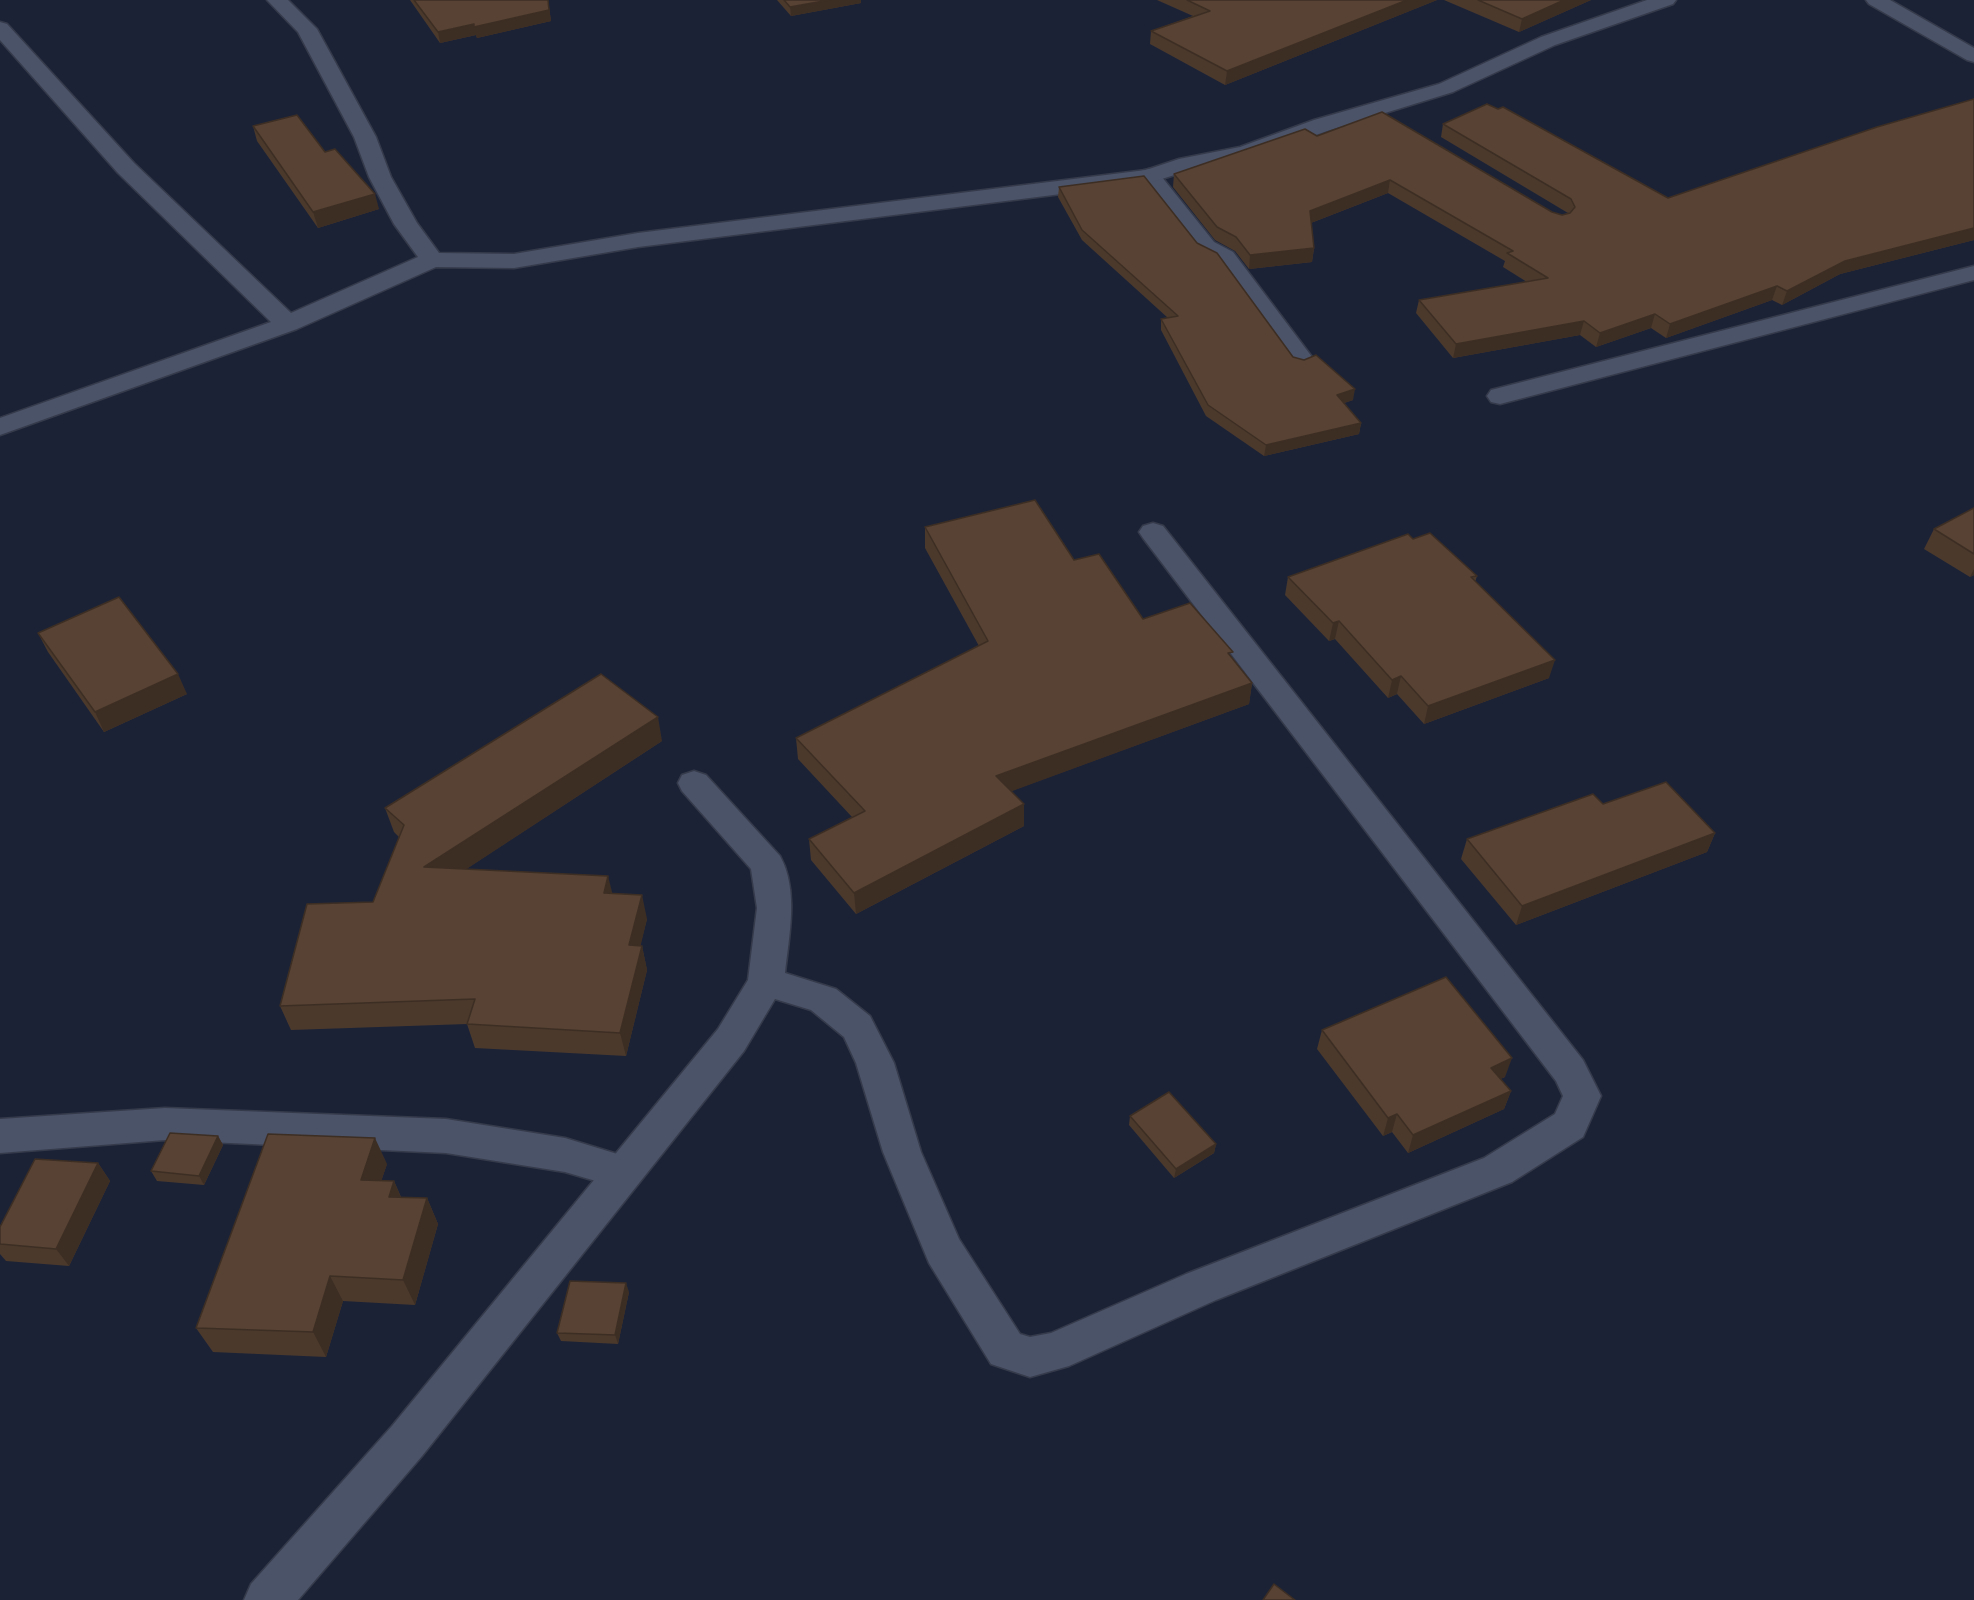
<!DOCTYPE html>
<html>
<head>
<meta charset="utf-8">
<style>
	body { margin:0 }
	canvas { display:block; background:#1b2236 }
</style>
</head>
<body>
<canvas width="1974" height="1600"></canvas>
<script>
const c = document.querySelector('canvas').getContext('2d');
c.lineJoin = 'round';
function stroke(path, color, width, dash) { c.strokeStyle = color; c.lineWidth = width; c.lineCap = dash ? 'butt' : 'round'; c.setLineDash(dash || []); c.stroke(path); }
function paint(path, color) { c.fillStyle = color; c.fill(path, 'evenodd'); }
const lane = new Path2D(`
	M1149,169L1157,171L1214,242L1233,252L1315,361L1311,366L1302,369L1293,366L1217,262L1198,252L1138,176L1141,171Z
	M165,1108L446,1119L565,1138L637,1160L643,1172L637,1184L623,1189L565,1172L446,1153L165,1140L0,1153V1119Z`);
const street = new Path2D(`
	M267,0H288L317,29L376,137L391,177L417,223L439,253L514,254L638,233L1146,170L1179,159L1240,147L1314,120L1439,84L1541,37L1647,0H1676L1673,4L1555,45L1453,92L1330,130L1254,157L1184,172L1149,183L638,247L514,268L436,267L297,329L0,435V418L271,322L118,173L0,40V22L7,24L134,163L291,313L418,257L394,224L369,177L354,137L298,32Z
	M1866,0H1890L1974,48V62L1967,60L1869,4Z
	M1974,266V280L1500,404L1491,402L1487,396L1491,390Z
	M1153,523L1163,526L1583,1060L1601,1096L1583,1137L1512,1182L1216,1300L1069,1366L1030,1377L991,1364L929,1263L883,1152L856,1063L844,1037L811,1010L775,999L744,1051L422,1456L298,1600H244L251,1584L392,1426L718,1029L748,980L757,908L751,869L682,791L678,783L682,775L694,771L706,775L780,856C799,890 789,936 785,973L836,989L870,1016L894,1063L921,1152L959,1239L1020,1334L1030,1337L1051,1333L1186,1274L1484,1158L1555,1114L1563,1096L1556,1081L1143,538L1139,532L1143,526Z`);
const wall = new Path2D(`
	M410,0H548L551,21L477,38L476,35L440,43Z
	M777,0H861V3L791,16Z
	M1157,0H1437L1225,85L1150,44L1151,31L1193,16Z
	M1444,0H1591L1519,32Z
	M1974,99V240L1840,274L1782,305L1772,300L1666,338L1651,328L1596,347L1580,335L1453,358L1416,313L1419,300L1527,282L1503,267L1505,261L1388,193L1311,223L1314,248L1312,262L1249,269L1235,251L1215,240L1173,187L1174,174L1317,136L1552,212L1562,215L1568,213L1441,137L1443,124L1668,198Z
	M253,126L325,152L379,209L318,228L257,141Z
	M1059,187L1197,243L1293,357L1353,400L1344,403L1361,423L1359,434L1264,456L1206,416L1161,330V319L1168,318L1082,240L1058,197Z
	M1974,508V575L1970,577L1924,549L1934,529Z
	M925,527L1074,560L1143,619L1232,658L1252,683L1249,704L1011,791L1024,804V826L856,914L811,860L809,839L852,817L798,759L796,738L979,646L925,548Z
	M1477,576L1475,582L1549,678L1424,724L1397,694L1388,698L1335,639L1329,641L1285,595L1288,577Z
	M38,633L187,694L104,732L48,652Z
	M662,741L466,869L612,893L647,919L640,946H642L647,970L626,1056L475,1048L467,1024L291,1030L280,1006L373,902L399,837L394,832L385,808Z
	M1603,804L1715,833L1707,852L1516,925L1461,859L1467,839Z
	M1322,1030L1505,1077L1500,1079L1511,1091L1504,1109L1408,1153L1392,1132L1383,1136L1317,1049Z
	M1130,1116L1216,1144L1214,1153L1174,1178L1129,1125Z
	M218,1136L223,1145L204,1185L157,1181L151,1171Z
	M98,1163L110,1181L69,1266L6,1261L0,1254V1227Z
	M387,1164L381,1181H394L401,1197L427,1198L438,1224L415,1305L343,1301L326,1357L213,1352L196,1328Z
	M629,1292L618,1344L561,1341L557,1333Z`);
const shadedWall = new Path2D(`
	M548,0L551,21L477,38L476,35L440,43L438,32Z
	M829,0H861V3L791,16L790,7Z
	M1407,0H1437L1225,85L1227,71Z
	M1564,0H1591L1519,32L1522,19Z
	M1390,180L1388,193L1308,224L1310,211Z
	M375,194L379,209L318,228L313,212Z
	M1974,228V240L1840,274L1782,305L1787,291L1845,261Z
	M1314,248L1312,262L1249,269L1250,255Z
	M1777,286L1772,300L1666,338L1670,324Z
	M1655,314L1651,328L1596,347L1600,333Z
	M1584,321L1580,335L1453,358L1456,344Z
	M1355,389L1353,400L1335,406L1337,395Z
	M1361,423L1359,434L1264,456L1266,445Z
	M1974,569V575L1970,577Z
	M1339,621L1335,639L1329,641L1333,623Z
	M1555,660L1549,678L1424,724L1428,706Z
	M178,674L187,694L104,732L95,712Z
	M1401,676L1397,694L1388,698L1392,680Z
	M1252,683L1249,704L996,797V776Z
	M658,717L662,741L433,891L424,867Z
	M1024,804V826L856,914L854,893Z
	M1715,833L1707,852L1516,925L1522,906Z
	M608,876L614,900L604,893Z
	M642,895L647,919L635,969L629,945Z
	M642,946L647,970L626,1056L620,1033Z
	M1512,1058L1505,1077L1484,1086L1491,1068Z
	M1511,1091L1504,1109L1408,1153L1413,1135Z
	M1397,1114L1392,1132L1383,1136L1388,1118Z
	M218,1136L223,1145L204,1185L199,1176Z
	M375,1138L387,1164L373,1206L361,1180Z
	M1216,1144L1214,1153L1174,1178L1176,1169Z
	M98,1163L110,1181L69,1266L56,1249Z
	M394,1181L405,1207L389,1197Z
	M427,1198L438,1224L415,1305L403,1280Z
	M330,1276L343,1301L326,1357L313,1332Z
	M626,1283L629,1292L618,1344L615,1335Z`);
const building = new Path2D(`
	M414,0H548L549,10L474,27V24L438,32Z
	M784,0H829L790,7Z
	M1187,0H1407L1227,71L1151,31L1210,11Z
	M1478,0H1564L1522,19Z
	M1974,99V228L1845,261L1787,291L1777,286L1670,324L1655,314L1600,333L1584,321L1456,344L1419,300L1548,278L1507,253L1513,251L1390,180L1310,211L1314,248L1250,255L1236,237L1217,227L1174,174L1305,129L1317,136L1382,112L1552,212L1562,215L1570,213L1575,207L1571,199L1443,124L1487,104L1498,109L1503,107L1668,198L1877,127Z
	M297,115L325,152L335,149L375,194L313,212L253,126Z
	M1144,176L1197,243L1217,253L1293,357L1304,360L1316,355L1355,389L1337,395L1361,423L1266,445L1208,405L1161,319L1178,316L1082,230L1059,187Z
	M1035,500L1074,560L1099,554L1143,619L1190,603L1233,652L1228,653L1252,683L996,776L1024,804L854,893L809,839L865,811L796,738L988,641L925,527Z
	M1974,508V554L1934,529Z
	M1430,533L1477,576L1471,577L1555,660L1428,706L1401,676L1392,680L1339,621L1333,623L1288,577L1408,534L1413,539Z
	M119,597L178,674L95,712L38,633Z
	M601,674L658,717L424,867L608,876L604,893L642,895L629,945L642,946L620,1033L467,1024L475,999L280,1006L307,904L373,902L404,825L385,808Z
	M1666,782L1715,833L1522,906L1467,839L1593,794L1603,804Z
	M1446,977L1512,1058L1491,1068L1511,1091L1413,1135L1397,1114L1388,1118L1322,1030Z
	M1169,1092L1216,1144L1176,1169L1130,1116Z
	M170,1133L218,1136L199,1176L151,1171Z
	M268,1134L375,1138L361,1180L394,1181L389,1197L427,1198L403,1280L330,1276L313,1332L196,1328Z
	M35,1159L98,1163L56,1249L0,1244V1227Z
	M570,1281L626,1283L615,1335L557,1333Z
	M1274,1584L1295,1600H1263Z`);
stroke(lane, '#363b4b', 3);
stroke(street, '#363b4b', 3);
paint(lane, '#4b5369');
paint(street, '#4b5369');
paint(wall, '#4b392c');
paint(shadedWall, '#3d2e24');
paint(building, '#574233');
stroke(building, '#3d2e24', 1.5);
</script>
</body>
</html>
